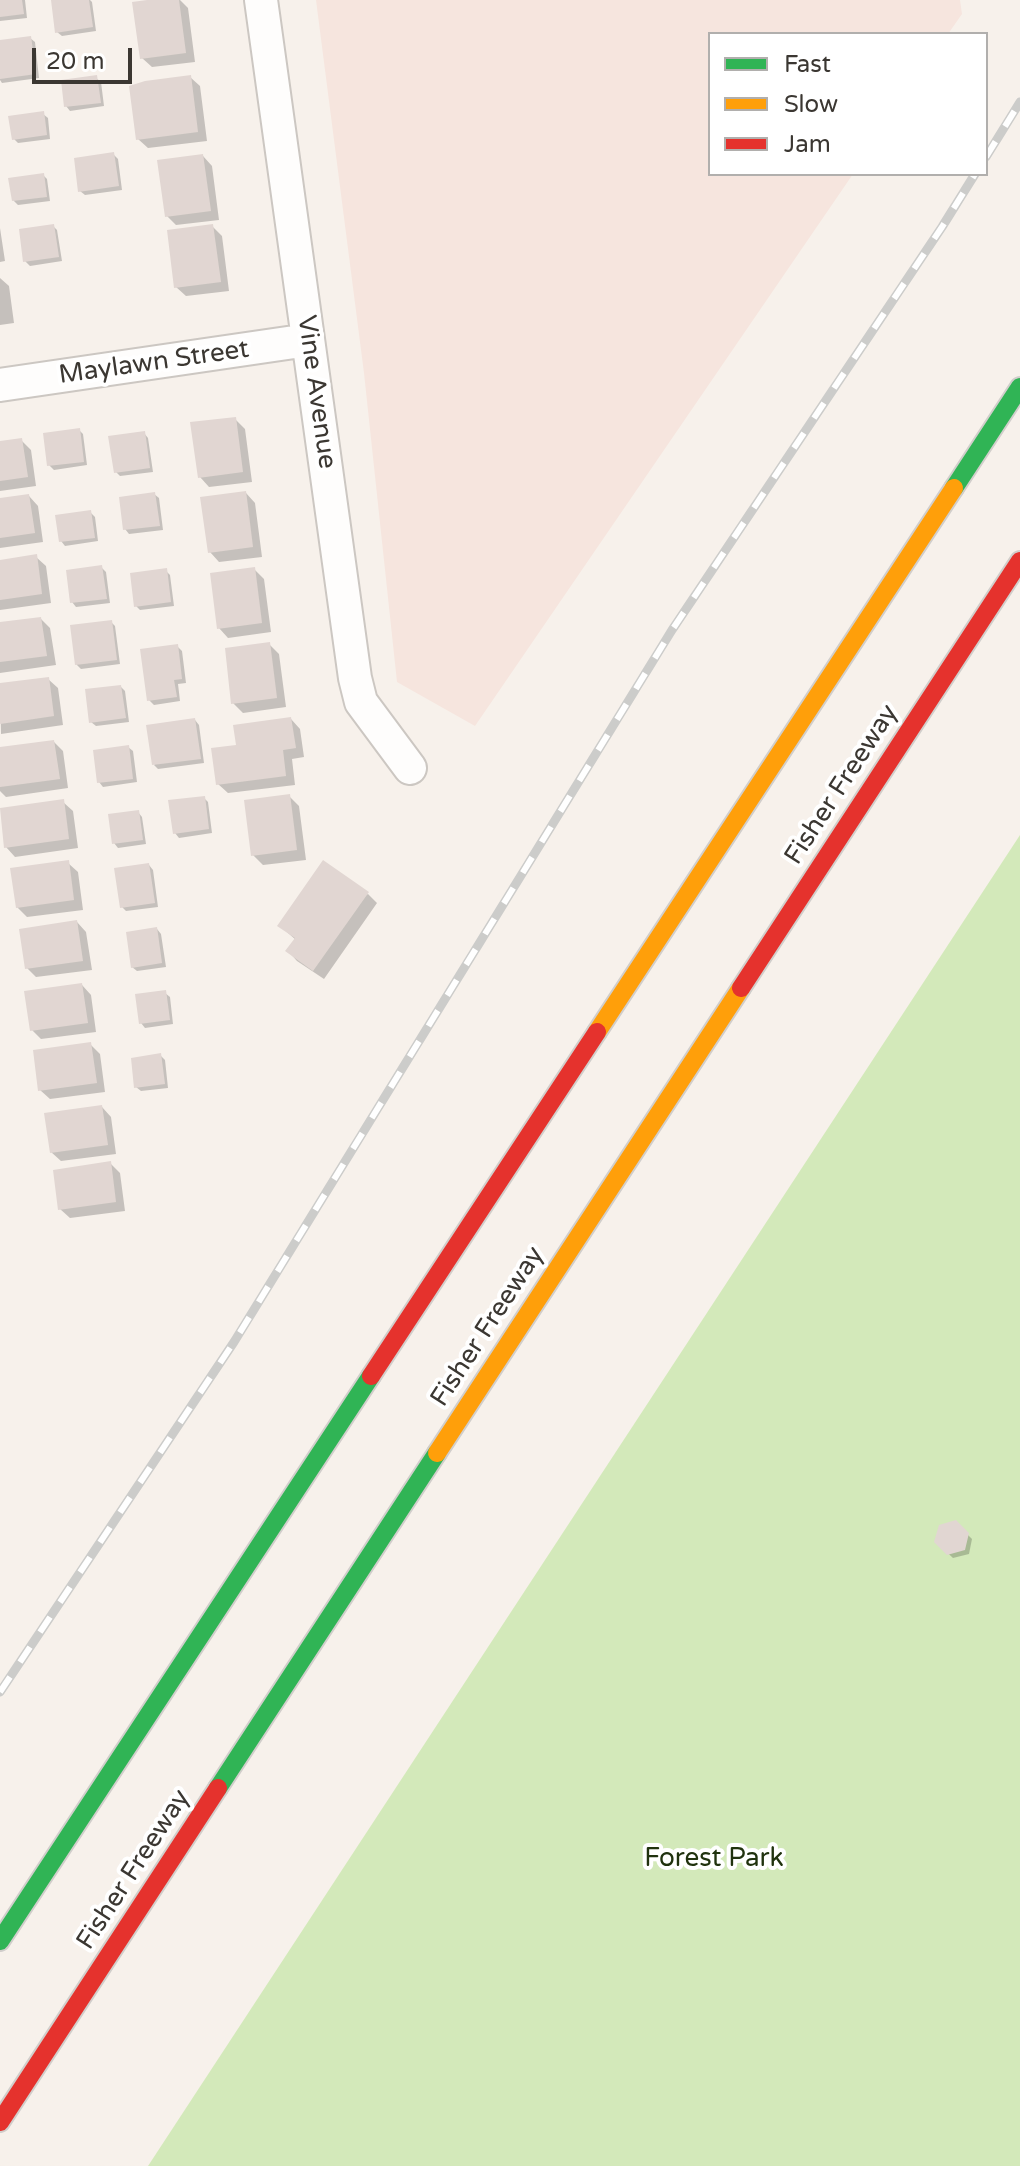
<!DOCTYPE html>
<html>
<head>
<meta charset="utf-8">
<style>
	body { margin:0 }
	#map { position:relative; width:1020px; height:2166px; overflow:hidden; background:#f7f1eb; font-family:"Varela Round",sans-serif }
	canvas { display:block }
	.legend { position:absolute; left:708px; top:32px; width:280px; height:144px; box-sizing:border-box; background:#fff; border:2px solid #b1afad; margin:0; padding:10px 14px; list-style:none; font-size:24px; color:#3b3732 }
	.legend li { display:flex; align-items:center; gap:16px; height:40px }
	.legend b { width:40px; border:2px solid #b1afad }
	.scale { position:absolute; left:32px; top:48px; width:100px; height:36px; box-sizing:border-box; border:4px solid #3b3732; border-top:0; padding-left:10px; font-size:24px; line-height:28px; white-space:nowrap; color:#3b3732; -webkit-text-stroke:6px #fff; paint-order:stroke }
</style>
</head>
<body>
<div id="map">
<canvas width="1020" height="2166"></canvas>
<ul class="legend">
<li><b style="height:10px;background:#30b455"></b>Fast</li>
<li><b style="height:10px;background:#ff9f0a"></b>Slow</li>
<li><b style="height:10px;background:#e5322d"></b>Jam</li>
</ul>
<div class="scale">20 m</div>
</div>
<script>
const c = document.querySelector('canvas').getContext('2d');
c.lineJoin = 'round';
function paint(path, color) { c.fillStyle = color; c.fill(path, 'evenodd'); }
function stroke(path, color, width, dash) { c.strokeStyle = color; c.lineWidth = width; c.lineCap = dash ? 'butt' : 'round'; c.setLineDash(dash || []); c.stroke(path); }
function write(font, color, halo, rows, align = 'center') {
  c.font = font + ' "Varela Round",sans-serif'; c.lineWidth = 8; c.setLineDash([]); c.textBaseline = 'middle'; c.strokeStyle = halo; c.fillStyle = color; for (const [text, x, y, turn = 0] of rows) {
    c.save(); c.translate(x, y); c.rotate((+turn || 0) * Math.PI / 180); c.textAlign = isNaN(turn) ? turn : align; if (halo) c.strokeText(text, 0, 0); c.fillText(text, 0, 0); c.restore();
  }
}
const education = new Path2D(`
	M316,0H960L962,14L948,34H710V174H853L475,726L397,682L364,373Z`);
const green = new Path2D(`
	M1020,835V2166H148Z`);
const shadow = new Path2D(`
	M0,0H25L27,18L0,21Z
	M68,0H90L92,2L96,31L62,36L57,32Z
	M162,0H180L188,8L195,62L152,67L142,58Z
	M30,38L35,42L39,78L2,83L0,80V42Z
	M190,77L200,86L207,141L148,148L138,139Z
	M96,78L101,82L104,106L70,111L66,106Z
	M43,114L48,118L50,139L18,143L14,139Z
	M114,155L118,159L122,190L85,195L80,191Z
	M203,156L212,166L219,220L176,225L167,216Z
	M43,175L47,179L50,201L18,205L13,200Z
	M53,226L57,230L62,261L30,266L25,261Z
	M212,226L222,236L229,291L186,296L176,287Z
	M0,228L5,261L0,262Z
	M0,278L9,286L14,323L0,325Z
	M235,419L245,429L252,482L209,487L200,477Z
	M79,430L83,434L87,465L54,470L49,465Z
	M144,433L148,438L153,472L120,476L116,472Z
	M21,440L31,450L36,486L0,491V443Z
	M246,493L255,503L262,557L219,562L210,552Z
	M154,494L159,498L163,530L129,534L125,529Z
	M29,496L38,506L43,542L0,548V500Z
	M91,513L95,517L98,541L65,546L61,541Z
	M36,557L46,566L51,603L0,610V562Z
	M101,567L106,572L110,603L76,607L72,602Z
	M254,569L264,579L271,632L228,638L219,628Z
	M166,571L170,575L174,606L140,610L136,606Z
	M41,619L50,628L56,665L0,673V624Z
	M111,622L115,626L120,664L81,669L76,664Z
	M269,644L279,654L286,707L243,713L233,703Z
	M177,646L182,651L186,683L178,684L180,701L154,705L149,700Z
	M48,679L58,688L63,725L1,734L0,685Z
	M121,687L125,691L129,722L96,726L91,722Z
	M291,719L300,729L304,757L292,759L295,785L228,793L218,784L238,747Z
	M195,720L199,725L204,763L158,769L154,765Z
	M54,742L63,751L68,788L6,797L0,791V749Z
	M128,747L133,751L137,782L103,787L99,782Z
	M289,796L299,806L306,860L263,865L253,855Z
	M204,798L208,802L212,833L179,838L175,833Z
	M63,802L73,811L78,848L15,857L6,847Z
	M138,812L142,817L146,844L118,848L114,843Z
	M68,863L78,872L83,910L27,917L17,907Z
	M149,865L153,870L158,907L126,911L122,907Z
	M368,894L377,903L324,979L297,961L288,951L296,940L280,926Z
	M77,922L86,932L92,970L36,977L27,968Z
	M157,929L161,934L166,967L137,971L132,967Z
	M82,985L91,995L96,1032L41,1039L32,1030Z
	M165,993L170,997L173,1024L145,1028L141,1023Z
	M90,1044L100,1054L105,1092L50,1099L40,1090Z
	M161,1056L165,1060L168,1088L141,1091L136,1087Z
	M102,1107L111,1117L116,1154L61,1161L51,1152Z
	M110,1163L120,1173L125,1211L70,1218L60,1209Z
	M955,1522L972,1539L969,1554L953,1558L936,1542Z`);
const building = new Path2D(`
	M0,0H22L24,14L0,17Z
	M51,0H89L93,27L55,33Z
	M147,0H179L186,53L140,59L132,2Z
	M31,36L36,74L0,79V40Z
	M97,75L101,103L64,107L61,80Z
	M191,75L198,132L136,140L129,86L145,81Z
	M44,111L47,135L12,140L8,116Z
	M114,152L119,186L78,192L74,158Z
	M203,154L211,211L165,217L157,160Z
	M44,173L47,197L12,201L8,178Z
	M54,224L59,257L23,262L19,229Z
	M213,224L221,282L174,288L167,230Z
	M236,417L243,472L198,478L190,422Z
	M80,428L84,462L47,466L43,433Z
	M145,431L150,468L114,473L108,436Z
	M22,438L28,477L0,481V441Z
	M246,491L253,547L208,553L200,497Z
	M155,492L160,526L123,530L119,497Z
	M29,494L35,533L0,538V498Z
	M91,510L95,538L59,542L55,515Z
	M37,554L42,594L0,600V560Z
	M102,565L107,599L70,603L66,570Z
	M255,567L262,623L217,629L210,573Z
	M167,568L171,602L134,607L130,573Z
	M41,617L47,656L0,662V622Z
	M112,620L117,660L75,665L70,625Z
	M270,642L277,698L231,704L225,648Z
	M178,644L182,679L174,680L177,697L147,701L140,649Z
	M49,677L54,716L0,724V683Z
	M121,685L126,718L89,723L85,689Z
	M291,717L296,748L283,750L286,776L216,785L211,748L236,745L233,725Z
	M195,718L201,759L152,765L146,725Z
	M54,740L60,779L0,787V747Z
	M129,745L133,779L97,783L93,750Z
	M290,794L297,850L251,856L244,800Z
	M205,796L209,829L173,834L168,800Z
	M64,799L69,839L4,848L0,808Z
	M139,810L143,840L112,844L108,814Z
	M69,860L74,900L16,908L10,868Z
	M323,860L369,892L313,971L285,951L295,938L277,926Z
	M149,863L155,903L120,908L114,868Z
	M77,920L83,961L25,969L19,929Z
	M157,927L162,963L131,968L126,932Z
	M82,983L88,1023L30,1031L24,991Z
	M166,990L170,1020L139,1024L135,994Z
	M91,1042L97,1083L38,1091L33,1050Z
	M161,1053L165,1084L134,1088L131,1058Z
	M102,1105L108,1145L50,1153L44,1113Z
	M111,1161L116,1202L58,1210L53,1170Z
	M956,1520L969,1533L965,1550L947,1555L934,1542L939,1525Z`);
const street = new Path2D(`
	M261,0L355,678L361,702L410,768
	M0,385L308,340`);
const fast = new Path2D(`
	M954,488L1020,387
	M218,1788L437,1453
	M0,1941L371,1376`);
const slow = new Path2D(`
	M597,1032L954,488
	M437,1453L741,988`);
const jam = new Path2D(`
	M741,988L1020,561
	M371,1376L597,1032
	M0,2122L218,1788`);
const rail = new Path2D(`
	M986,157L1020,102
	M0,1692L234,1342L672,630L942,227L975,174`);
const streetNames = [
	["Maylawn Street",154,363,-8],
	["Vine Avenue",316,392,82],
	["Fisher Freeway",842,785,-57],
	["Fisher Freeway",488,1327,-57],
	["Fisher Freeway",134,1870,-57]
];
const parkNames = [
	["Forest Park",714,1859]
];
paint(education, '#f6e5de');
paint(green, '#d3e9ba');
paint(shadow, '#0003');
paint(building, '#e1d6d2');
stroke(street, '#ccc7c2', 36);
stroke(fast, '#d1cecb', 22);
stroke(slow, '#d1cecb', 22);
stroke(jam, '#d1cecb', 22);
stroke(street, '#fefdfc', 32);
stroke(fast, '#30b455', 18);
stroke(slow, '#ff9f0a', 18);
stroke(jam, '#e5322d', 18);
stroke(rail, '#ccccca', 9);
stroke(rail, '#fff', 6, [18]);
write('26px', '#3b3732', '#fff', streetNames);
write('26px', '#20320e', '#fff', parkNames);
</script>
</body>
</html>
